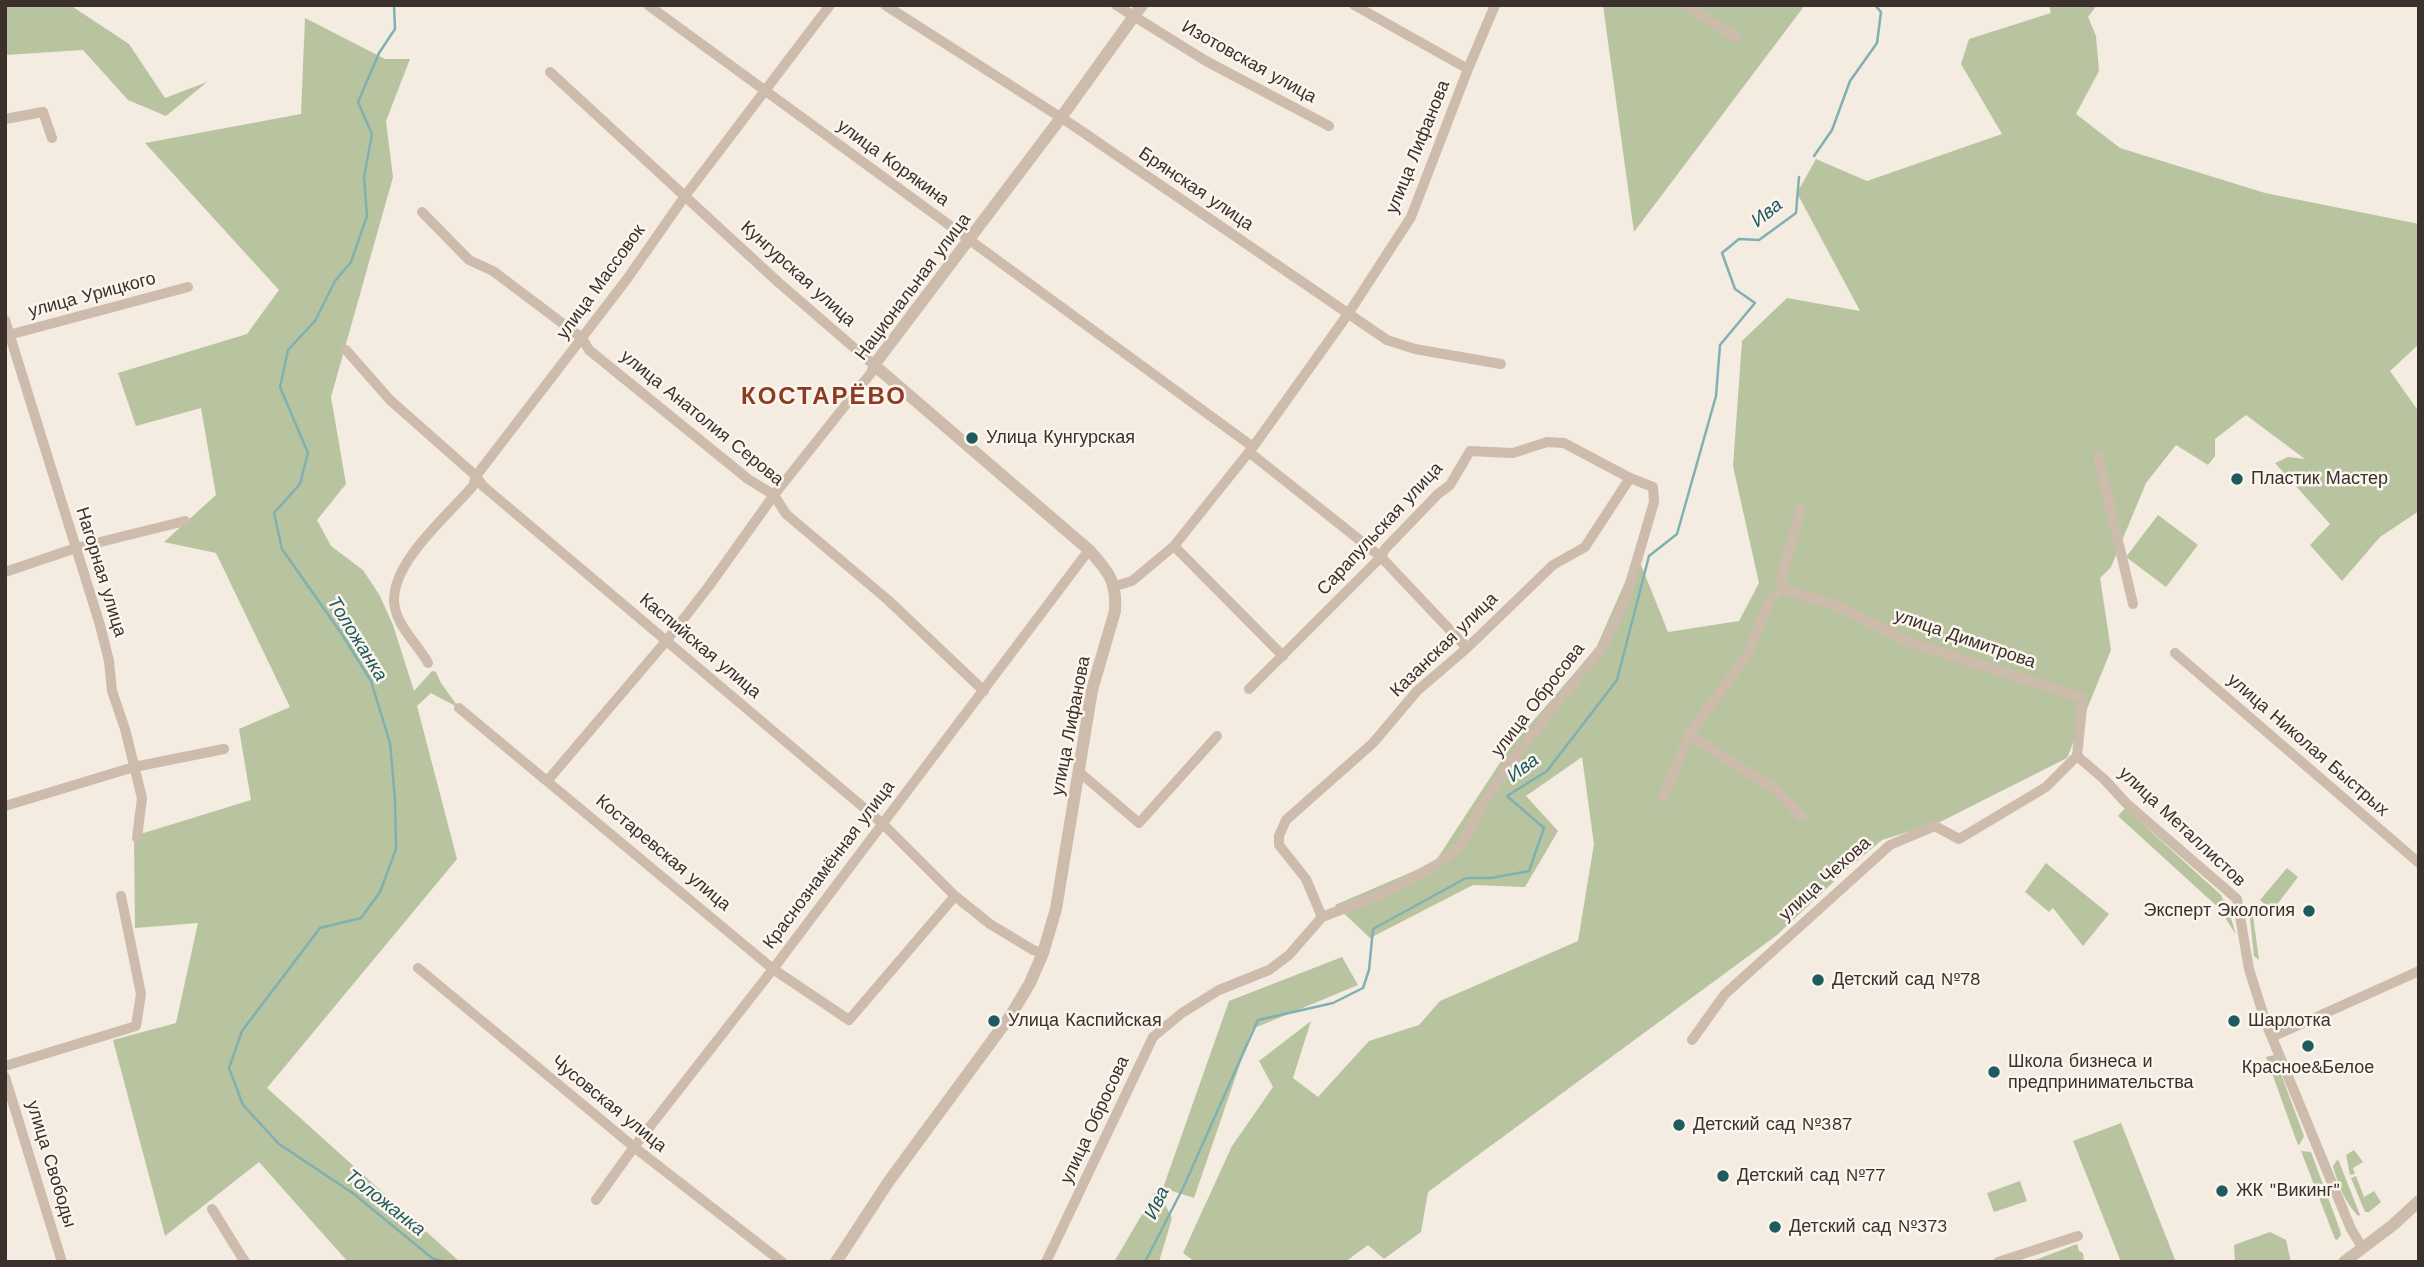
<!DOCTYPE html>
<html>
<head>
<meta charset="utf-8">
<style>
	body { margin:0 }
	#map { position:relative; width:2424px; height:1267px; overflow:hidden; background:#f4ebe1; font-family:"Work Sans",sans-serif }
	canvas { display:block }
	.frame { position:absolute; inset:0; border:7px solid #3b302b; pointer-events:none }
</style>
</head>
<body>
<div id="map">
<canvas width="2424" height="1267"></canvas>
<div class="frame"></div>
</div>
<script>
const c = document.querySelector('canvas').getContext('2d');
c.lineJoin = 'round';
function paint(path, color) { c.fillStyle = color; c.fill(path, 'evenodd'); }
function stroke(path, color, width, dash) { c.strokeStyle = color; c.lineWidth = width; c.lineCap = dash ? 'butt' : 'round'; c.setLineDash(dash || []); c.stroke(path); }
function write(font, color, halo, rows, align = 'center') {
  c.font = font + ' "Work Sans",sans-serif'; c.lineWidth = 5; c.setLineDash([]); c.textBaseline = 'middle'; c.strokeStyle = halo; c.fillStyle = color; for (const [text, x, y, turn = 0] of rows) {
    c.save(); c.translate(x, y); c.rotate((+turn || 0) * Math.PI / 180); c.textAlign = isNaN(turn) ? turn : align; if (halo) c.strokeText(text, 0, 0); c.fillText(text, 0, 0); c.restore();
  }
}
const green = new Path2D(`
	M5,5H70L129,44L165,98L207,82L166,116L128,100L83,50L5,55Z
	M1603,5H1805L1634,232Z
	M2049,5H2097L2088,17L2096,36L2099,71L2076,114L2120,148L2265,193L2419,224V344L2390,371L2419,412V511L2380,537L2342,581L2310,545L2330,524L2275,463L2288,457L2305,459L2246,415L2215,439V456L2208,465L2176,445L2146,483L2111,567L2100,578L2111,650L2067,758L1940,822L1882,840L1846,870L1777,935L1428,1192L1421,1232L1384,1259L1368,1245L1345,1262H1195L1183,1253L1232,1146L1273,1087L1259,1061L1311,1021L1293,1078L1318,1097L1369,1041L1419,1025L1440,1001L1578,941L1594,844L1582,757L1526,796L1558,831L1525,887L1473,885L1370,938L1335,905L1435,862L1509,749L1596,648L1637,555L1668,632L1739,621L1759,583L1733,466L1742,341L1787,298L1860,311L1797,193L1816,159L1867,181L2002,134L1961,64L1969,39L2051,13Z
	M305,18L385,59H410L386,121L393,177L331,397L346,484L317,520L331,546L363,570L380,596L393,625L414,691L432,671L436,672L441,683L459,708L431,693L417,706L457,859L267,1088L460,1262H348L259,1162L165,1236L113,1040L176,1023L198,923L135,928L134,836L251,800L239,729L290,707L216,553L164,542L216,495L201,408L136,426L118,373L247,334L279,290L145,143L301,114Z
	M2158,515L2198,545L2166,587L2126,557Z
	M2125,808L2221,895L2229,911L2236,935L2220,909L2118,816Z
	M2046,863L2109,914L2083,946L2053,908L2049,912L2025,892Z
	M2287,868L2298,877L2272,911L2260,900Z
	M2249,909H2252L2259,960L2254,956Z
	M1342,957L1358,985L1252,1029L1194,1198L1163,1188L1229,1001Z
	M2274,1055L2304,1136L2300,1144L2298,1145L2266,1057Z
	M2121,1123L2176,1262H2121L2073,1141Z
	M2354,1150L2363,1162L2353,1168L2355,1174L2350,1175L2346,1155Z
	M2301,1151L2311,1152L2340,1230L2341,1235L2337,1240L2335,1239Z
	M2338,1159L2360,1215L2358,1216C2345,1202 2338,1185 2333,1166Z
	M2356,1176L2364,1197L2374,1191L2381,1202L2369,1212H2365L2351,1178Z
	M2020,1181L2027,1201L1994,1212L1987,1193Z
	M1157,1189L1172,1218L1159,1262H1114Z
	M2270,1232L2286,1240L2291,1262H2235L2234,1245Z
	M2077,1244L2079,1251L2083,1253L2084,1262H2030Z`);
const stream = new Path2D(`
	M394,5L395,29L379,53L358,102L372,134L364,177L367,216L351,262L335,281L315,321L288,350L280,387L308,453L300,484L274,513L282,549L341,633L371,681L390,743L395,800L396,849L380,892L361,918L320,928L242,1031L229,1068L243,1105L279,1144L354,1194L432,1258L445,1262
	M1814,156L1832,130L1850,81L1877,43L1881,12L1875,5
	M1145,1262L1183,1188L1258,1020L1333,1003L1363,988L1369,970L1373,929L1466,878H1491L1529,871L1544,828L1507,796L1547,771L1617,680L1649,556L1677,534L1716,396L1720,345L1755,303L1735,289L1722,253L1739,239L1759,240L1796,213L1799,177`);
const minor = new Path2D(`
	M648,5L1253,447
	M885,5L1071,124L1387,340L1415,349L1501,364
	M1116,5L1206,61L1329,126
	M1354,5L1468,69
	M1686,5L1737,38
	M5,119L43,112L52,138
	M422,212L469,260L493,271L582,338L589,350L748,479L774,495L786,514L888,600L984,691
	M5,320L100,625L109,661L112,691L125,729L142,798L137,838
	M5,336L188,287
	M346,350L390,400L476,476L483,486L882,823L955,896L990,924L1033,950L1043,953
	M1249,452L1381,557L1467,648
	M2098,456L2133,604
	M1174,546L1283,656
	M5,572L76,548L185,521
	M1115,586L1132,581L1174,546L1253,447L1348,314L1411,217L1468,69L1495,5
	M1782,589L1838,606L1909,642L2083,698L2077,756
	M2175,653L2419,863
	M428,663C418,644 395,625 394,601C393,561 448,515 473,486L476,476L627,279L685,196L830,5
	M459,708L773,969L849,1020L955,896
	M1689,735L1775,789L1802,817
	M2077,756L2104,779L2126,803L2237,899L2249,969L2266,1023L2351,1229L2362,1247
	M1078,771L1139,823L1217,736
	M548,780L667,640L709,586L774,495L871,373L874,365L778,282L550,72
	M1663,798L1689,735L1748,653L1769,601L1782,589V576L1801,509
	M5,806L134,767L224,749
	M1322,917L1306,879L1279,845V836L1286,820L1373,743L1417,691L1467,648L1553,565L1585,547L1630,478
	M418,968L634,1147L782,1262
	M2272,1037L2419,971
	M1692,1040L1725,994L1890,845L1935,826L1959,839L2046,787L2077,756
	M5,1066L136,1026L141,994L121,896
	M5,1077L62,1262
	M596,1200L634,1147L773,969L1089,550
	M212,1209L245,1262
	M1046,1262L1153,1037L1182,1013L1219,990L1269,970L1289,955L1322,917L1382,894L1438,864L1461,844L1485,801L1516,755L1604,645L1625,601L1654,502L1653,487L1630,478L1564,443L1547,442L1513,453L1470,451L1450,485L1438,494L1385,549L1381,557L1249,689
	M1998,1262L2078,1236`);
const tertiary = new Path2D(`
	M836,1262L889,1181L1011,1015L1030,983L1043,953L1056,909L1092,690L1115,611C1117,581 1108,571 1089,550L874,365L1060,119L1142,5
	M2344,1262L2393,1225L2419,1201`);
const markers = [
	[972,438,7,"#1f5a5e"],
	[2237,479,7,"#1f5a5e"],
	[2309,911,7,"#1f5a5e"],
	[1818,980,7,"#1f5a5e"],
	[994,1021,7,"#1f5a5e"],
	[2234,1021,7,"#1f5a5e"],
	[2308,1046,7,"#1f5a5e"],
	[1994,1072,7,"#1f5a5e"],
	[1679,1125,7,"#1f5a5e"],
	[1723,1176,7,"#1f5a5e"],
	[2222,1191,7,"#1f5a5e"],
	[1775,1227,7,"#1f5a5e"]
];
const streetNames = [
	["Изотовская улица",1249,62,29],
	["улица Лифанова",1418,147,-68],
	["улица Корякина",893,163,36],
	["Брянская улица",1196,189,34],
	["Кунгурская улица",798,274,42],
	["улица Массовок",601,282,-54],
	["Национальная улица",913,287,-53],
	["улица Урицкого",92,295,-15],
	["улица Анатолия Серова",702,418,39],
	["Сарапульская улица",1380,529,-47],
	["Нагорная улица",101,572,73],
	["улица Димитрова",1965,639,19],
	["Казанская улица",1444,645,-44],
	["Каспийская улица",700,646,40],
	["улица Обросова",1538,700,-52],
	["улица Лифанова",1071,726,-79],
	["улица Николая Быстрых",2308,745,41],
	["улица Металлистов",2182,827,43],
	["Костаревская улица",663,853,40],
	["Краснознамённая улица",829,865,-53],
	["улица Чехова",1825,879,-42],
	["Чусовская улица",609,1104,39],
	["улица Обросова",1095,1120,-65],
	["улица Свободы",51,1164,73]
];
const poiNames = [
	["Улица Кунгурская",986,438],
	["Пластик Мастер",2251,479],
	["Эксперт Экология",2295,911,"right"],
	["Детский сад №78",1832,980],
	["Улица Каспийская",1008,1021],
	["Шарлотка",2248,1021],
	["Школа бизнеса и",2008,1062],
	["предпринимательства",2008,1083],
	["Красное&Белое",2308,1068,"center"],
	["Детский сад №387",1693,1125],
	["Детский сад №77",1737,1176],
	["ЖК \"Викинг\"",2236,1191],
	["Детский сад №373",1789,1227]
];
const waterNames = [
	["Ива",1767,213,-38],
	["Толожанка",357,639,58],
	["Ива",1523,768,-36],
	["Толожанка",385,1203,38],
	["Ива",1157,1203,-65]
];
const districtNames = [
	["КОСТАРЁВО",824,397]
];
paint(green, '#b8c4a0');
stroke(stream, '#7fb0b2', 2.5);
stroke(minor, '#cdbbac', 10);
stroke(tertiary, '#cdbbac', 12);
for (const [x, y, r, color] of markers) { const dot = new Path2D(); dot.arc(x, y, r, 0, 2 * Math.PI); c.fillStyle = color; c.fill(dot); stroke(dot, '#fbf5ee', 2.5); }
write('18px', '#3b302b', '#fbf5ee', streetNames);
write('18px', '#3b302b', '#fbf5ee', poiNames, 'left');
write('italic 19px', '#1f5a5e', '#fbf5ee', waterNames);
c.letterSpacing = '2px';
write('bold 24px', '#8c3b22', '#fbf5ee', districtNames);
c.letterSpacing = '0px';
</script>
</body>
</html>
